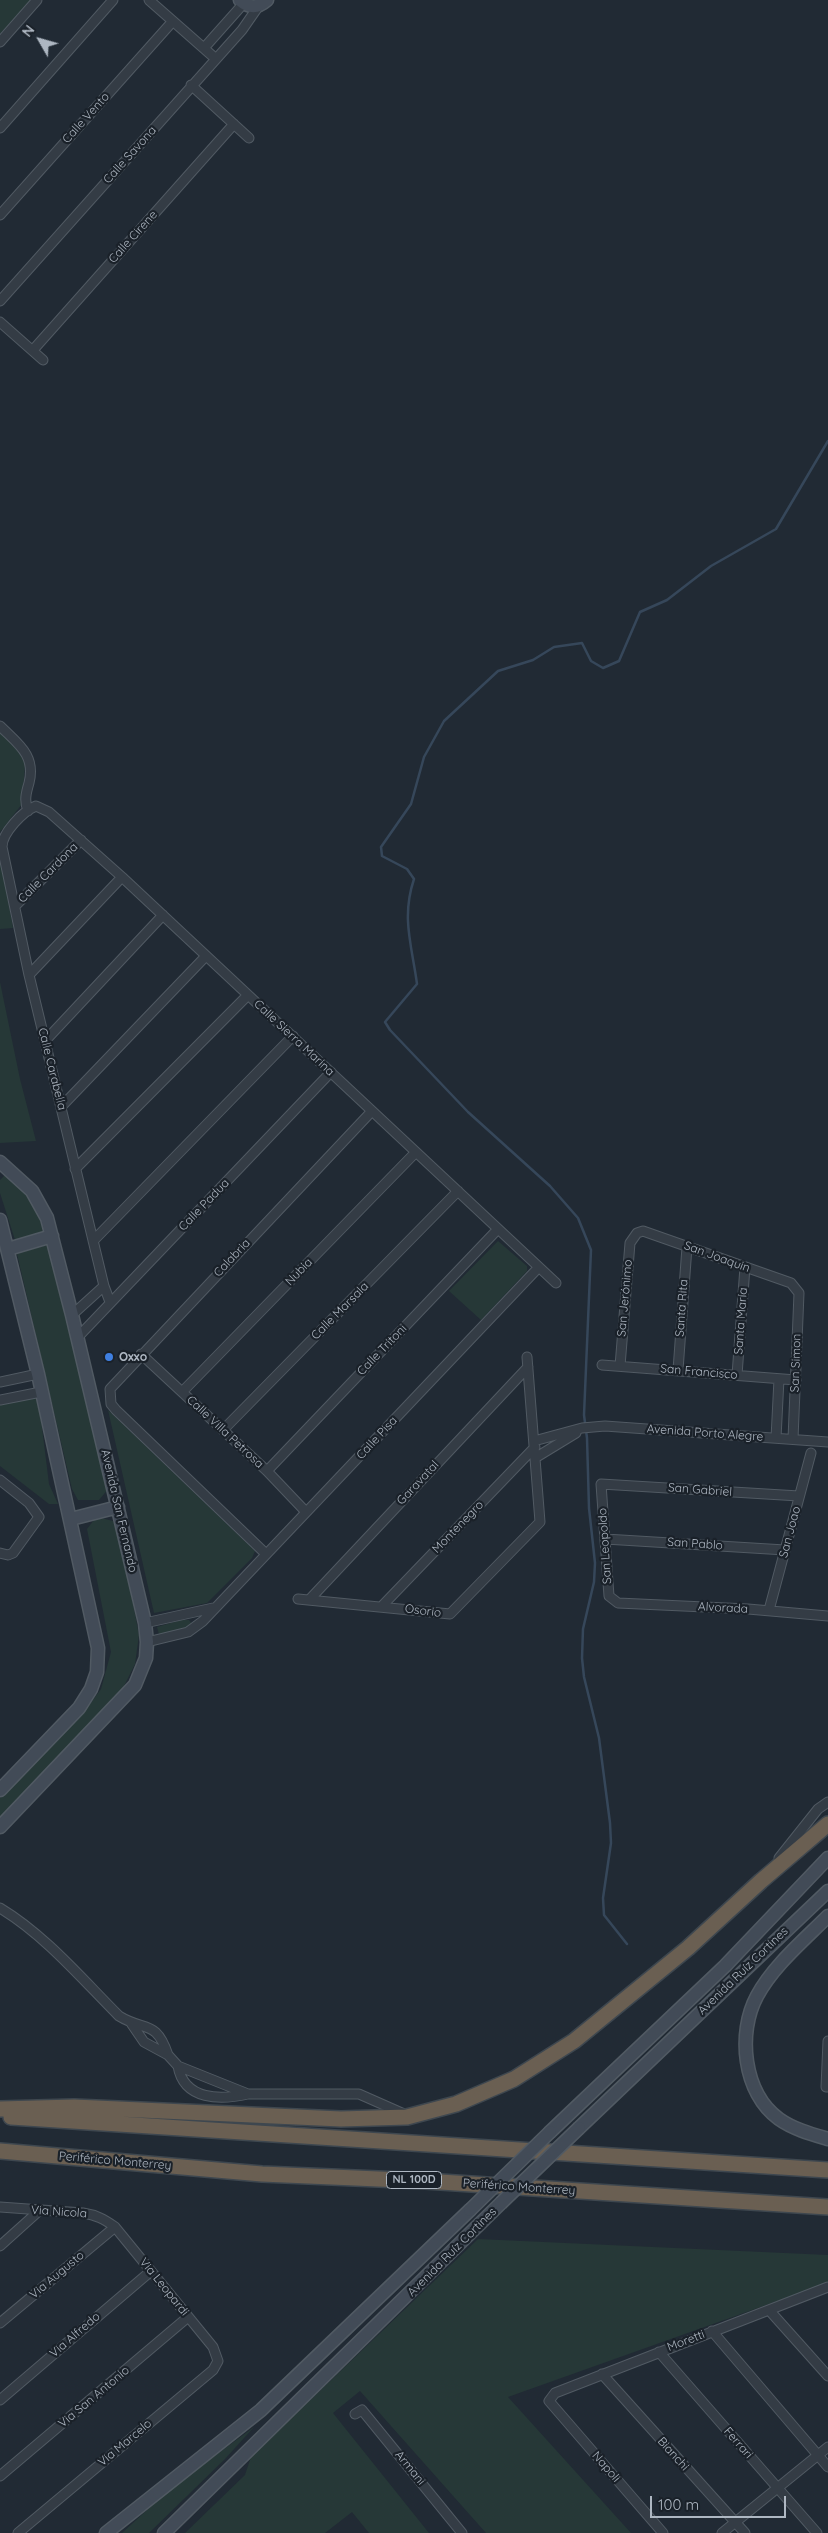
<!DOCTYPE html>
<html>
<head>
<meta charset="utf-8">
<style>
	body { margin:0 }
	#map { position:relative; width:828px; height:2533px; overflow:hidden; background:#212a34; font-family:Quicksand,sans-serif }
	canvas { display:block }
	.north { position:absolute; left:15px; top:15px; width:50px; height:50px; -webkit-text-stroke:4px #1a2129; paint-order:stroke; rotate:308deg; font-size:14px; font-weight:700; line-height:20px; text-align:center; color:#aeb7c2 }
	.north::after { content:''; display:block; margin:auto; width:18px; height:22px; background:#aeb7c2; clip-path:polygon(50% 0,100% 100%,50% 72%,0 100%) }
	.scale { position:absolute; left:650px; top:2496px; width:136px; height:22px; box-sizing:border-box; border:2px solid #aeb7c2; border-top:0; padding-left:6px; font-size:15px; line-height:18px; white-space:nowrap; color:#aeb7c2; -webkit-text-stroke:4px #1a2129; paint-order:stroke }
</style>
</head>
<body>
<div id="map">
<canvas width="828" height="2533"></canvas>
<div class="north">N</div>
<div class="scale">100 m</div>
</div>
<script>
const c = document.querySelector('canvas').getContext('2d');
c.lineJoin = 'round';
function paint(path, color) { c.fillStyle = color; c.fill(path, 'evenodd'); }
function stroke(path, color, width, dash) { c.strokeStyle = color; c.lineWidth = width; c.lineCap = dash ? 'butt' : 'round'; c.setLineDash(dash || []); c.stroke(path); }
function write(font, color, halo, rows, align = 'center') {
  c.font = font + ' Quicksand,sans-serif'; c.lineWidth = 4.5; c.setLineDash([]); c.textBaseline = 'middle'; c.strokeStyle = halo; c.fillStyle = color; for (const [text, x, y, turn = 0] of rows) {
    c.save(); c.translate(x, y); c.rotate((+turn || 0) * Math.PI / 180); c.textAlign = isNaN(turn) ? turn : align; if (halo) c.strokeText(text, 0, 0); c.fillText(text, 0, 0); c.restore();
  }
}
const green = new Path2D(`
	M0,0H31L0,34Z
	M0,730L26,752L22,804L0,832Z
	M0,851L13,928L0,929Z
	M0,982L20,1079L36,1141L0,1143Z
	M9,1171L21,1181L48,1231L15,1240L0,1193V1180Z
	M498,1241L527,1266V1271L481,1320L449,1291Z
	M50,1244L109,1488L99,1500H78L72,1489L17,1254Z
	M38,1395L49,1484L58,1504H49L0,1466V1405Z
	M108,1410L255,1551L252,1558L207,1603L154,1613Z
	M101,1518L113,1521L119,1529L139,1635L135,1664L122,1690L0,1819V1798L87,1708L101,1689L111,1652L87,1529L94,1520Z
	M181,1620H189L192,1624L184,1630L159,1634L157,1627Z
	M478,2239L828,2255V2283L508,2397L631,2533H486L360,2391L333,2413L429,2533H369L352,2512L325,2533H185L245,2475L251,2457Z
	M254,2427L225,2459L149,2533H122L170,2489Z`);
const stream = new Path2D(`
	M627,1944L604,1915L603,1898L611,1843L610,1823L599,1738L584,1677L582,1658L583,1629L594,1582L595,1563L589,1508L587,1438L584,1415L591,1250L578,1218L550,1186L468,1112L390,1030L385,1022L417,984C412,946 401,918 414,879L407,869L382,856L381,847L411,804L424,757L444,721L498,671L533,660L554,647L582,643L591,661L603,668L619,661L640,612L667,600L711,566L776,529L828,441`);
const street = new Path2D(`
	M149,0L216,59
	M0,42L37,0
	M204,48L244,3
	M191,85L249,138
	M0,128L113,0
	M0,215L173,21
	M0,301L242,30L258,7
	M0,322L43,360
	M33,350L234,124
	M0,726C18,744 36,755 29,783C26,793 24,801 28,811
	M15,906L81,840
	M29,975L122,877
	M45,1041L163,915
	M61,1107L206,956
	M75,1169L248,995
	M93,1241L293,1036
	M110,1302L104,1286L29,975L2,847C2,833 23,811 36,806L49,812L122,877L556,1283
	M72,1315L104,1286
	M78,1337L331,1072
	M141,1354L267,1471L306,1512
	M602,1365L796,1380
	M620,1366L630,1243L637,1233L643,1231L791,1283L799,1293L793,1439
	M678,1370L687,1247
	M737,1375L745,1267
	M0,1382L38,1374
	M182,1392L416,1152
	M0,1400L41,1392
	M223,1430L458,1191
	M776,1438L779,1379
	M534,1441L582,1428L605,1426L828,1442
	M535,1458L576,1433
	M267,1471L498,1229
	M0,1480L29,1503L39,1517L13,1553L8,1555L0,1553
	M799,1496L601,1484L609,1596L618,1603L748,1609L828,1616
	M605,1539L785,1550
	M266,1554L116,1410L111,1404L110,1389L372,1111
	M298,1599L450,1614L540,1522L527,1357
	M309,1600L528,1367
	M382,1606L535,1447
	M769,1610L811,1453
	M145,1623L213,1608
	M147,1642L188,1632L203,1621L539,1267
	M779,1858L818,1809L828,1802
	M0,1908C45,1935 82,1979 119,2016C145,2032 156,2019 168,2055
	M131,2023L144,2042L168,2055L178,2066L248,2094
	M828,2041L826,2087H828
	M178,2066C184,2101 221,2100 248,2094H359L402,2113
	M0,2207L83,2213C96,2215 104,2219 115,2227L213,2347L218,2361L213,2370L18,2533
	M0,2246L40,2210
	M769,2310L828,2376
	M0,2323L115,2227
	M712,2331L828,2467
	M659,2352L817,2533
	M602,2374L745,2533
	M0,2400L151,2271
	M355,2414L362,2410L462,2533
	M0,2476L188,2317
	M663,2533L549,2401L555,2393L828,2287
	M722,2533L828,2447`);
const secondary = new Path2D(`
	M240,0C250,9 258,8 267,0
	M0,1162L32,1191L47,1218L72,1315L145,1623L147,1642L146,1658L135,1685L0,1827
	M0,1220L38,1374L98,1648L97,1672L91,1689L79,1708L0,1790
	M8,1249L52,1236
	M71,1519L118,1507
	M828,1916C804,1940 773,1966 757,1996C737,2033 743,2093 779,2119C793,2129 811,2134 828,2139
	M579,2128L828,1891
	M550,2132L725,1966L828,1858
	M106,2533L261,2410L470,2210
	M164,2533L501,2203`);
const highway = new Path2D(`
	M0,2109L74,2107L341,2119L407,2117L456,2104L514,2079L574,2041L688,1948L761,1881L828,1824
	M11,2117L828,2170
	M0,2151L262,2174L425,2181L828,2207`);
const secondaryBridge = new Path2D(`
	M501,2203L579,2128
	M470,2210L550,2132`);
const markers = [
	[109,1357,5,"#3f7fe0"]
];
const shields = [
	[414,2180,55]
];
const shieldNames = [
	["NL 100D",414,2180]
];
const streetNames = [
	["Calle Vento",86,118,-48],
	["Calle Savona",130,155,-48],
	["Calle Cirene",133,237,-48],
	["Calle Cardona",48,873,-45],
	["Calle Sierra Marina",294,1038,43],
	["Calle Carabella",52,1069,76],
	["Calle Padua",204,1205,-46],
	["San Joaquin",717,1257,20],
	["Calabria",232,1258,-47],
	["Nubia",299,1272,-46],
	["San Jerónimo",625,1298,-85],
	["Santa Rita",682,1308,-86],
	["Calle Marsala",340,1311,-45],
	["Santa María",741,1321,-86],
	["Calle Tritoni",382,1350,-46],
	["San Simon",796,1363,-88],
	["San Francisco",699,1372,5],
	["Calle Villa Petrosa",225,1432,43],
	["Avenida Porto Alegre",705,1433,4],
	["Calle Pisa",377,1438,-47],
	["Garavatal",418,1483,-47],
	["San Gabriel",700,1490,4],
	["Avenida San Fernando",119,1511,77],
	["Montenegro",458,1527,-46],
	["San Joao",790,1532,-75],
	["San Pablo",695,1544,4],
	["San Leopoldo",605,1546,-94],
	["Alvorada",723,1608,3],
	["Osorio",423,1611,7],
	["Avenida Ruíz Cortines",743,1971,-44],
	["Periférico Monterrey",115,2161,5],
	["Periférico Monterrey",519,2187,4],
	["Via Nicola",59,2212,4],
	["Avenida Ruíz Cortines",452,2252,-45],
	["Via Augusto",57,2275,-40],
	["Via Leopardi",164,2287,51],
	["Via Alfredo",75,2335,-41],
	["Moretti",686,2341,-21],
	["Via San Antonio",94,2397,-40],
	["Via Marcelo",125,2443,-40],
	["Ferrari",738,2443,49],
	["Bianchi",673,2454,48],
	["Napoli",606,2467,49],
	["Armani",410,2468,51]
];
const poiNames = [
	["Oxxo",119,1357]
];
paint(green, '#263837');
stroke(stream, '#36475a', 2.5);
stroke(street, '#515a63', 11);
stroke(secondary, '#515a63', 15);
stroke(highway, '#3e474f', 18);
stroke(street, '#343c45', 9);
stroke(secondary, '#424b57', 12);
stroke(highway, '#6a5f52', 15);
stroke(secondaryBridge, '#515a63', 15, []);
stroke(secondaryBridge, '#424b57', 12);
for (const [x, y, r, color] of markers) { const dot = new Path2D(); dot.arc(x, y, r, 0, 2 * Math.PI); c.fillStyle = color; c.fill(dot); stroke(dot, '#1a2129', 2); }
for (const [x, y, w] of shields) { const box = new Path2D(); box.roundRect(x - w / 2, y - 8.5, w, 17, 4); c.fillStyle = '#1a2129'; c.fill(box); stroke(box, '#aeb7c2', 1); }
write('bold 11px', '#aeb7c2', null, shieldNames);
write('12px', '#aeb7c2', '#1a2129', streetNames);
write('bold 12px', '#aeb7c2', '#1a2129', poiNames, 'left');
</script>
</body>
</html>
